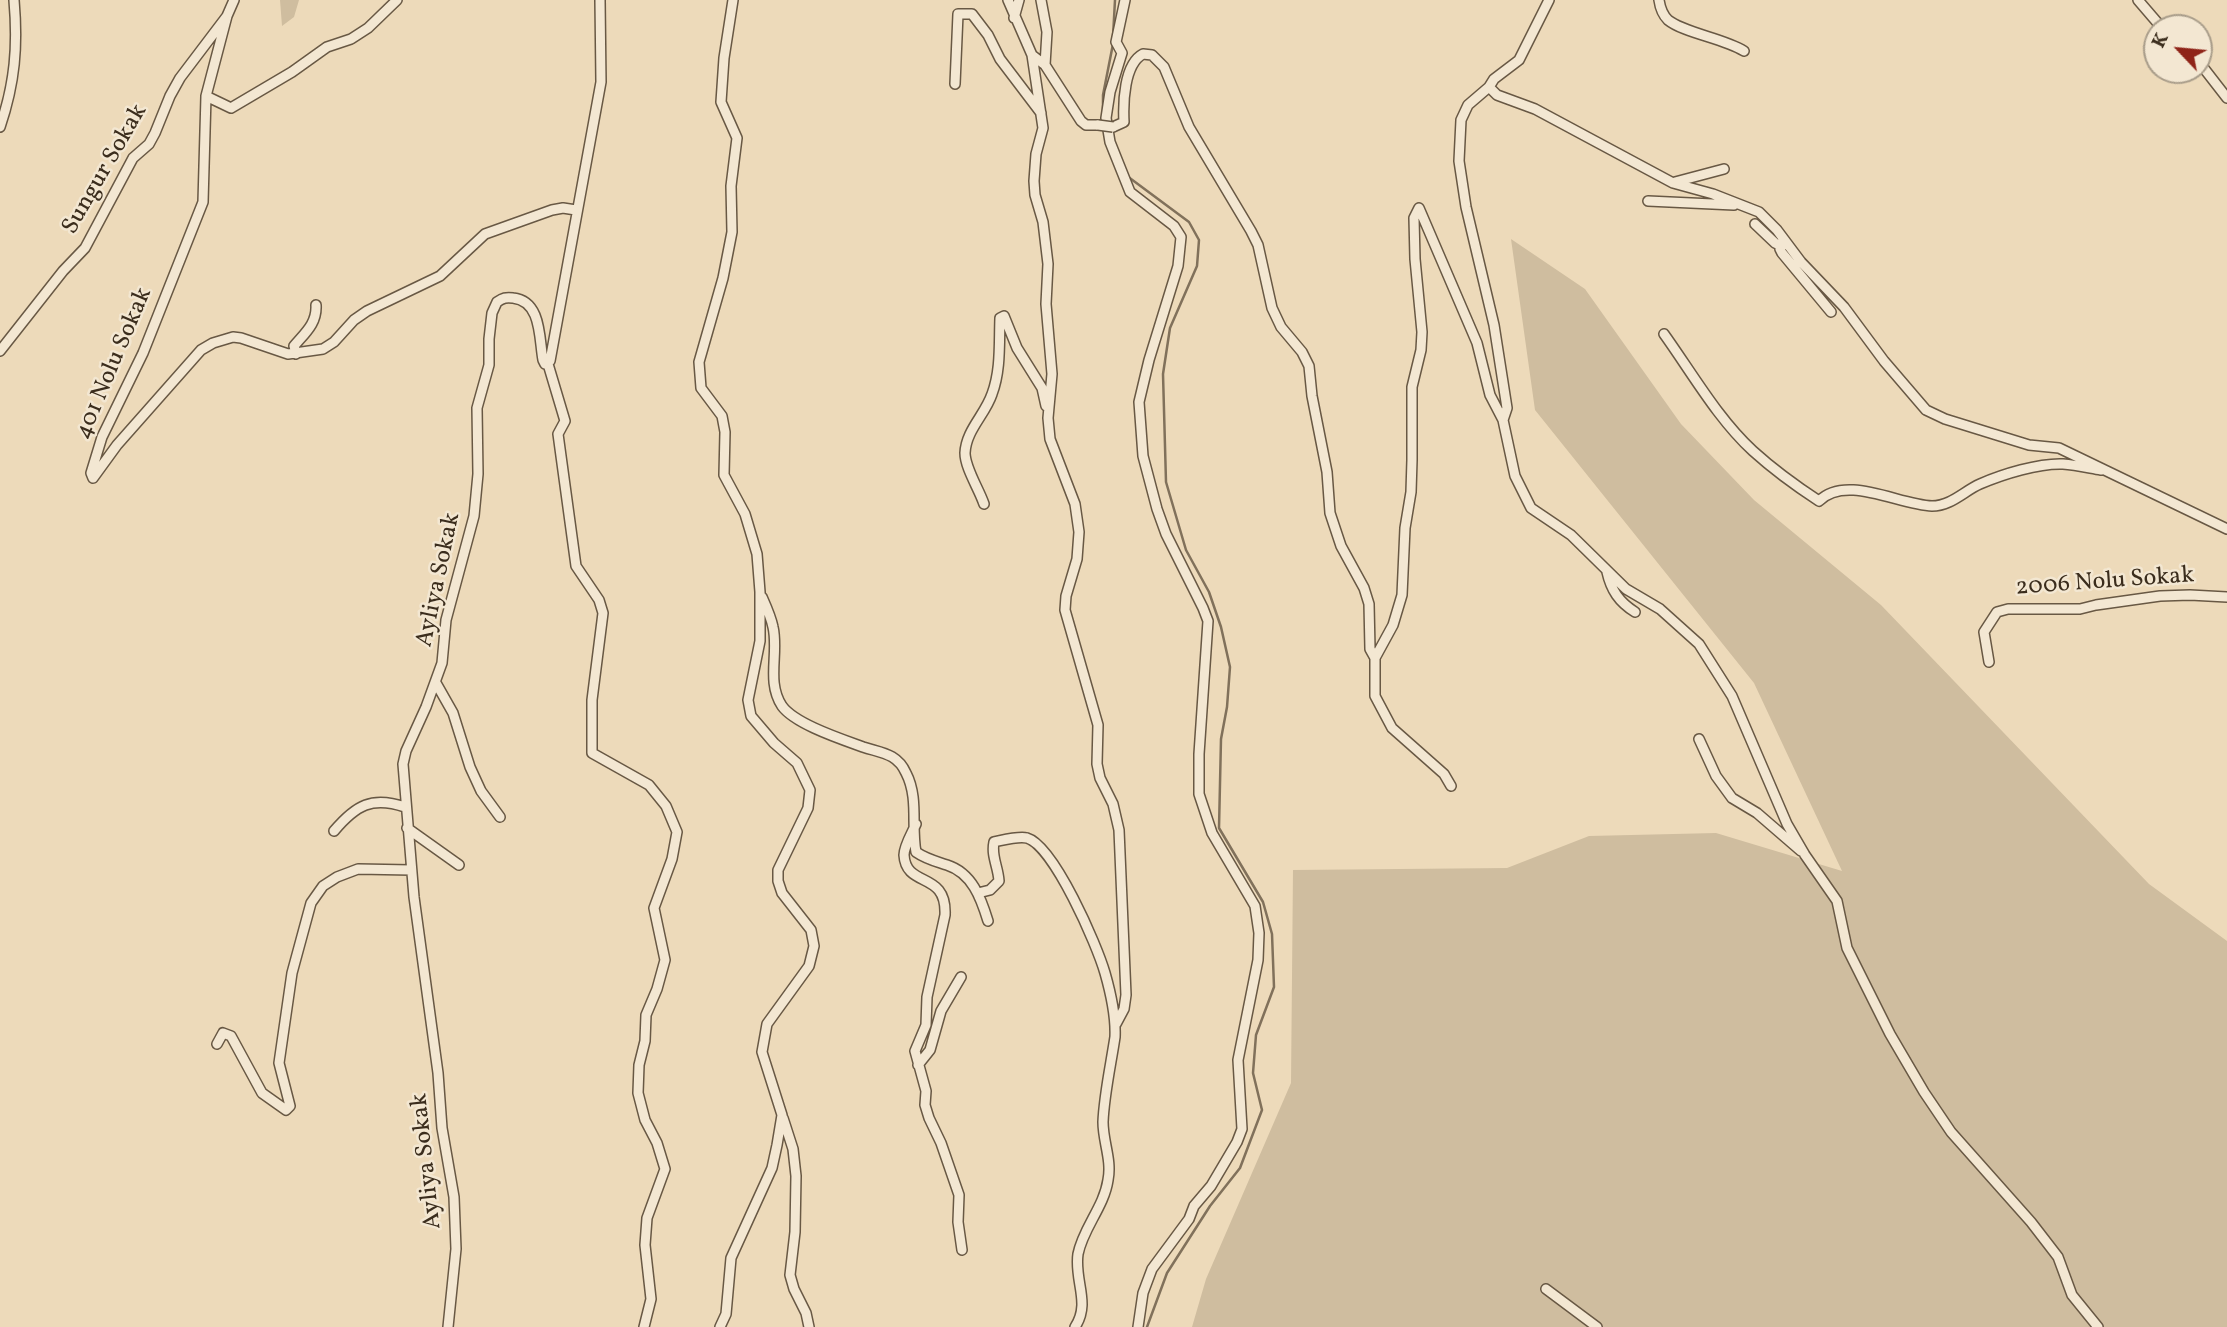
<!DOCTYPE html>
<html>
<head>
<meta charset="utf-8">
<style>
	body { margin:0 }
	#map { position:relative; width:2227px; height:1327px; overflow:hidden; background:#eddaba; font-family:Vollkorn,serif }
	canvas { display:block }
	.north { position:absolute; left:2143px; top:14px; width:70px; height:70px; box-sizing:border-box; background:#f3e7d2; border:2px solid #a99d8a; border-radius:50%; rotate:296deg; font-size:19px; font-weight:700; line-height:28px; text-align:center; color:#3b2d1d }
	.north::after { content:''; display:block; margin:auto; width:24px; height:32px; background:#8f2418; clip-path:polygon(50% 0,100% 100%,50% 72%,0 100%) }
</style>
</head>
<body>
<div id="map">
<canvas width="2227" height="1327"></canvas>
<div class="north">K</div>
</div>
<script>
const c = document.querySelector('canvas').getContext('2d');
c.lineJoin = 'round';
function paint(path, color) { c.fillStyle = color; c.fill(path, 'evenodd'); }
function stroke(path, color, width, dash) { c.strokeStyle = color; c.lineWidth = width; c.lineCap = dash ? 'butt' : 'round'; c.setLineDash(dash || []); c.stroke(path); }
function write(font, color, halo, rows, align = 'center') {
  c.font = font + ' Vollkorn,serif'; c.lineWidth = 5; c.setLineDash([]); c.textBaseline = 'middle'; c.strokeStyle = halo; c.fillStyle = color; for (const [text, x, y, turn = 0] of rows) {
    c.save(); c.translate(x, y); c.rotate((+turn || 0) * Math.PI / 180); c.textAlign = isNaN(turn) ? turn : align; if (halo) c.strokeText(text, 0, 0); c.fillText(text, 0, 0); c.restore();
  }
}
const green = new Path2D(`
	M280,0H299L294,17L282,26Z
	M1511,239L1585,289L1681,424L1754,500L1881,605L2149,884L2227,941V1327H1192L1206,1279L1291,1083L1293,870L1507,868L1589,836L1716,833L1842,871L1754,683L1535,410Z`);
const stream = new Path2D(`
	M1113,37L1115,0
	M1103,110V95L1113,44
	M1106,141L1110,154
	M1127,176L1189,222L1199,240L1197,266L1170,328L1163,374L1166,482L1186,550L1209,592L1221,627L1230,667L1227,707L1221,739L1219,828L1263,902L1272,934L1274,987L1256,1035L1253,1073L1262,1110L1240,1168L1210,1206L1167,1273L1147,1327`);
const minor = new Path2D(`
	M1008,0L1032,55L1043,128L1036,154L1034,181L1035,195L1043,222L1048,264L1046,304L1052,374L1048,418L1050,439L1075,504L1079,532L1077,559L1066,596L1065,610L1098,725L1097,764L1100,778L1113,804L1119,830L1126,995L1124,1009L1116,1024
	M1041,0L1047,32L1045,65
	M1125,0L1116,42L1122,53L1110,92L1106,118L1110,142L1130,192L1174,226L1181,237L1178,266L1149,360L1139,402L1143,456L1157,509L1166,534L1203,608L1208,621L1199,754V794L1212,833L1255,906L1259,933L1258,960L1238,1060L1242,1129L1237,1142L1211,1186L1194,1206L1189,1219L1152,1269L1143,1293L1138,1327
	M1549,0L1519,60L1494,79L1489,87L1497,95L1535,109L1673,183L1713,194L1759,212L1777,230L1801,262L1844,307L1884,361L1926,410L1945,419L2029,445L2059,448L2227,529
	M1659,0C1660,7 1662,14 1668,20C1684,33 1723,38 1744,51
	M2138,0L2162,28
	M227,16L206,96L203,202L143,353L102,437L91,473L93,478L117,445L201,350L213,343L233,337L241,338L288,354L323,349L334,342L354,320L367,311L440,276L485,234L552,210L563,208L576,210
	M1014,18L1019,0
	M1032,55L1045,65L1081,121L1086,125H1098
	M2199,62L2227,98
	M955,84L958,14H972L988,35L1000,59L1041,113
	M1489,87L1468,105L1461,120L1459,161L1466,207L1494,325L1507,408L1503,420
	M206,96L231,108L292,72L327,47L351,39L368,28L397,0
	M0,127C15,83 18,46 14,0
	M1113,127L1124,122C1123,103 1124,64 1143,54L1152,55L1164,67L1189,127L1251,231L1258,245L1272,308L1281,327L1302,352L1309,366L1312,396L1327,472L1330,513L1341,546L1364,588L1369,604L1370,649L1375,658V696L1392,728L1444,774L1451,786
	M1675,182L1724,169
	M1648,201L1734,205
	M1755,224L1775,243L1779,245L1783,242
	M1785,241L1780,249L1782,253L1831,312
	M1664,334C1692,373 1718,419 1753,451C1774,470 1796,486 1819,501C1846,474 1899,505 1932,506C1951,506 1964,491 1980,484C2003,474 2039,463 2063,464C2076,465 2089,468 2101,470
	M0,351L63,271L85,248L133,158L149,144L155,133L170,96L180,78L227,16L234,0
	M296,354L294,346C306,332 317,323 316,305
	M548,364L565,421L558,434L576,566L599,600L603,613L592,700V753L649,785L666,806L677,832L672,859L654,908L665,960L657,989L646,1015L645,1041L639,1065L638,1093L645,1120L657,1143L665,1169L647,1218L645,1245L651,1299L644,1327
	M984,504C979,489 965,468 965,453C966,430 985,415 992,394C1001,370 999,344 1000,318L1004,316L1017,348L1042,388L1046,406
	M1607,572C1611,590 1619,602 1635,612
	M762,597C766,606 771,617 773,627C779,653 766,682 782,706C795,724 841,739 863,747C881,753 897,753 906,773C919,798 911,827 916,852C926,859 935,861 947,865C972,873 981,898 988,921
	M1375,658L1393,625L1402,595L1405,528L1411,492L1412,460V387L1421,350L1422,332L1415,259L1414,218L1419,208L1477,343L1490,395L1503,420L1515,476L1531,508L1571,535L1626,589L1660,609L1699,644L1732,696L1787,824L1805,855L1837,901L1847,948L1890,1034L1924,1092L1951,1132L2031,1222L2058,1257L2072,1295L2098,1327
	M1989,662L1984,632L1997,612L2008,609H2080L2096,605L2160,596L2190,595L2227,597
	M436,683L453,713L470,767L481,791L500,817
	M1699,739L1716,776L1732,798L1757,813L1801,851
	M916,824C912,833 904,846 904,855C906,889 947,870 945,915L927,997L926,1025L915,1051L926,1091L925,1105L929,1118L941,1143L959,1195L958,1222L962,1250
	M407,828L459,865
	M334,831C356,805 372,796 405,807
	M978,893L990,890L999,881C998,866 991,856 994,842C1004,840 1018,836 1027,838C1054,846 1097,945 1105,973C1111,994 1116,1015 1115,1037C1111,1064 1104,1095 1103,1122C1103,1142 1112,1160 1108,1180C1104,1207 1083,1228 1078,1254C1074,1281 1091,1303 1075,1327
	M217,1044L223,1033L231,1036L262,1093L286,1110L290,1106L279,1063L292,973L311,903L323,886L337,877L358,869L411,870
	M918,1065L930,1050L941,1011L961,977
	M783,1118L793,1149L796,1176L795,1232L790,1275L794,1289L806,1313L809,1327
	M1546,1289L1597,1327
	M448,1327L456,1249L454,1197L442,1128L438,1073L414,897L403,764L406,751L426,707L442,663L446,620L474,516L478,474L477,408L489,365V339L492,313L497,302C503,298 506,297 513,298C542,301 539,339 543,360L545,364L550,361L601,82L600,0
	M720,1327L726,1314L731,1258L772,1168L777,1145L782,1115L762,1052L767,1024L809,966L814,946L811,930L782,893L778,881V870L808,808L810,790L797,763L774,743L751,716L748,700L760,641V592L757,554L745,514L724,475L725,432L722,416L701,388L699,362L723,278L732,232L731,186L737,138L721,102L724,58L733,0`);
const minorBridge = new Path2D(`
	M1098,125L1113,127`);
const streetNames = [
	["Sungur Sokak",106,170,-60],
	["401 Nolu Sokak",115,364,-67],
	["Ayliya Sokak",440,580,-78],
	["2006 Nolu Sokak",2105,583,-4],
	["Ayliya Sokak",428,1161,-96]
];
paint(green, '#cfbd9f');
stroke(stream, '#81715b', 2.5);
stroke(minor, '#685844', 12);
stroke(minor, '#f3e7d2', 9);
stroke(minorBridge, '#685844', 12, []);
stroke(minorBridge, '#f3e7d2', 9);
write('24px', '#3b2d1d', '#f3e7d2', streetNames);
</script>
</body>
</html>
